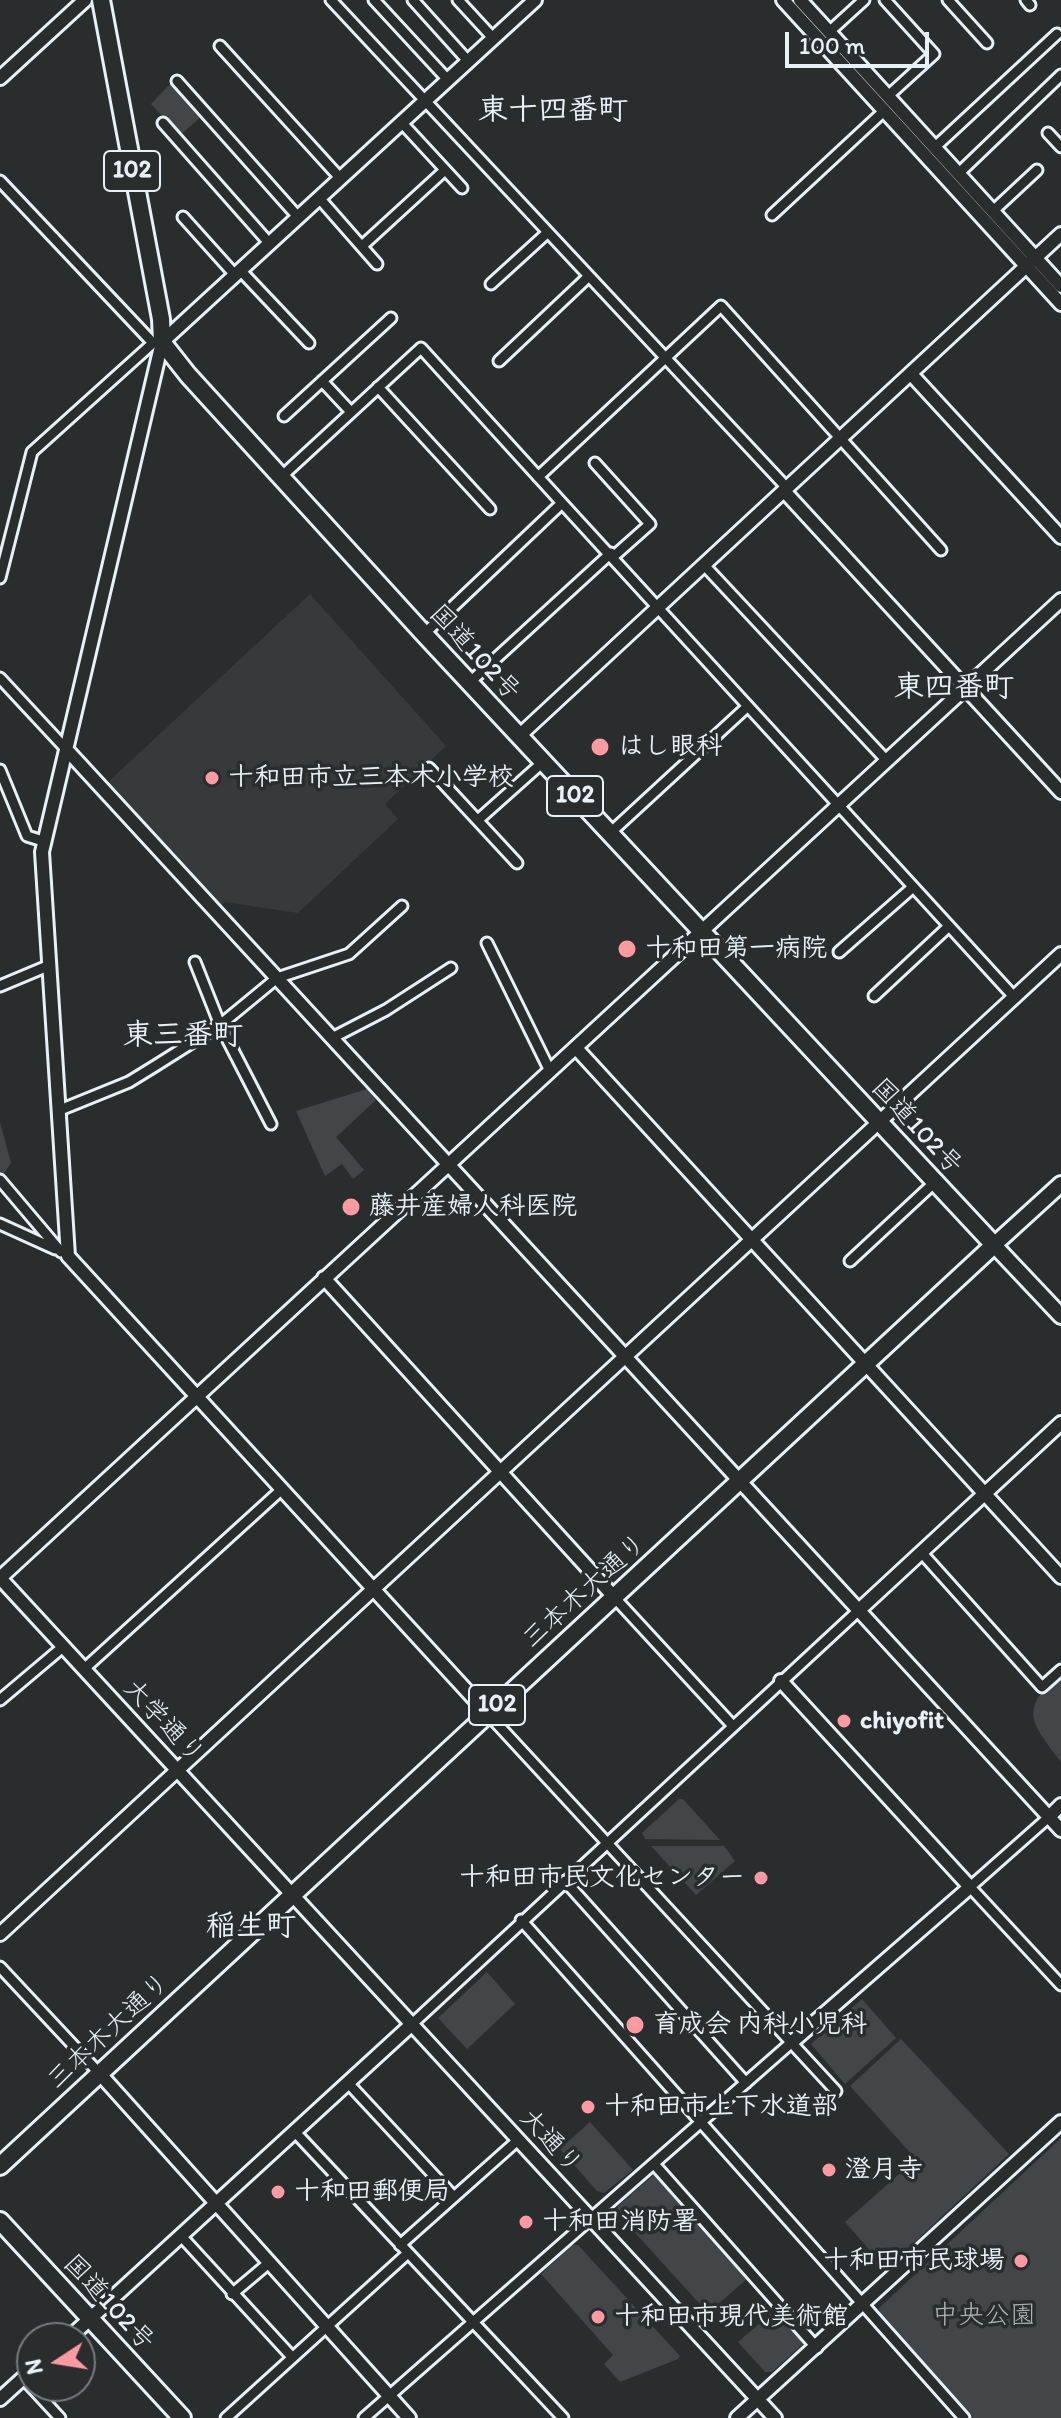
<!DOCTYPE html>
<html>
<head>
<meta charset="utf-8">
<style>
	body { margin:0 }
	#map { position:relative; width:1061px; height:2418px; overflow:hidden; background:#2a2d2e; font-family:Itim,sans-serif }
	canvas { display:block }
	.north { position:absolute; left:16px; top:2322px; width:80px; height:80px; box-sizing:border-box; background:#2a2d2e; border:2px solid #767b7f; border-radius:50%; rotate:258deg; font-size:22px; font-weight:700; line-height:32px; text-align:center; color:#e8f1f8 }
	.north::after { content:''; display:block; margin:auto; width:28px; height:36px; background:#ff9aa2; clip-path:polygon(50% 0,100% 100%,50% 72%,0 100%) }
	.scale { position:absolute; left:785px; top:32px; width:144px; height:36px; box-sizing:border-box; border:4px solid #e8f1f8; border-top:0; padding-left:10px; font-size:24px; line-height:28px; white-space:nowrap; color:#e8f1f8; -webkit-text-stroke:6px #2a2d2e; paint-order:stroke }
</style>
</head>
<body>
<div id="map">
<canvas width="1061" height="2418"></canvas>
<div class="north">N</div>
<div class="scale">100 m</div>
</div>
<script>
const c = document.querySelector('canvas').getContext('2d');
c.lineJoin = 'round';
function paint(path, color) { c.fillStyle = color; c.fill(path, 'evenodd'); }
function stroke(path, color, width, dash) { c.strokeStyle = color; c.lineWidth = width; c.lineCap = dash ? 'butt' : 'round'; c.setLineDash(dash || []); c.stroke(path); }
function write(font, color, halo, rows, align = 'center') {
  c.font = font + ' Itim,"Klee One",sans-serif'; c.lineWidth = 7; c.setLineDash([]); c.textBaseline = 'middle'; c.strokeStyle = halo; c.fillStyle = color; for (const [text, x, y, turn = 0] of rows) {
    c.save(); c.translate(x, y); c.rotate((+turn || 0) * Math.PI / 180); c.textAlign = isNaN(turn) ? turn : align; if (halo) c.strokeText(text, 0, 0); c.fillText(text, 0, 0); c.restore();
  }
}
const built = new Path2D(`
	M310,594L446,746L385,804L398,819L298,913L225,902L221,906L107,783Z`);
const green = new Path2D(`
	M173,81L202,116L180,135L151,104Z
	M367,1089L376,1100L336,1137L364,1170L353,1179L342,1164L325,1176L296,1111Z
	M0,1122L11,1163L0,1179Z
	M1061,1674V1762C1032,1723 1017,1710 1061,1674Z
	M679,1799H683L720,1840L645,1839L642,1833Z
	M651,1846H724L735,1861L696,1895Z
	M487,1972L515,2004L467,2049L438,2018Z
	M862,1999L896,2038L845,2084L811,2044Z
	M901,2039L1009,2154L886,2269L845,2222L916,2159L850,2086Z
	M590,2122L633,2170L604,2193L597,2191L560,2149Z
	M1061,2138V2418H971L880,2315L879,2308Z
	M657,2172L748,2278L708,2313L617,2213L618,2206Z
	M572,2245H578L680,2356L678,2359L620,2382L604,2364L613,2355L541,2274Z
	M776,2309L805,2342L772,2372H765L738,2342Z`);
const minor = new Path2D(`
	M331,0L788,489
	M374,0L448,80
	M413,0L468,61
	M458,0L493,38
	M885,0L934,54L888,96
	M948,0L987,43
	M1026,0L1030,5
	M829,32L864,0
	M220,46L341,179
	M177,81L299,218
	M163,123L270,244
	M402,123L462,188
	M1048,133L1061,147
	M934,148L1057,34
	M959,173L1061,75
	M0,181L153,343
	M320,199L377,264
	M993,211L1037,170
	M772,215L884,111
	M183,217L236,276
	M362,246L445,170
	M241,271L309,343
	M491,284L547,233
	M499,361L588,277
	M322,381L351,412
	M378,387L490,509
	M284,416L391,318
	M595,463L650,524L614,556
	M281,477L421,348L562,503L424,634
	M538,477L721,306L941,550
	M562,503L1015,998
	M704,565L887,761
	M0,578L32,452L153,343L162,342
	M0,678L66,749
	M469,683L611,553
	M429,768L517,863
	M0,770L27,836L43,841
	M478,820L543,762
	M609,834L748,706
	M487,943L550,1071
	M839,952L912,888
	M195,962L220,1025L271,1124
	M0,986L50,965
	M874,996L948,927
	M332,1038L386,1010L451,968
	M60,1110L129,1082L155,1066L220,1025L277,978L349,954L402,906
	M0,1180L61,1252
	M0,1224L55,1249
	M850,1261L935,1182
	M921,1552L1042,1687L1061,1670
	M615,1598L733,1726
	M84,1669L281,1490
	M0,1700L64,1646
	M488,1714L836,2091
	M1049,1817L970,1887L1061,1985
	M565,1881L746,2083
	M521,1920L964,2418
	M0,1967L100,2074
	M411,2025L858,1611
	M349,2084L454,2197
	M295,2132L563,2418
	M654,2164L817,2348
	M182,2237L292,2357
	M400,2245L518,2140
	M232,2294L270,2262
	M23,2378L60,2418
	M226,2418L408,2253
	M364,2418L792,2042`);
const tertiary = new Path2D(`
	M783,0L1061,304
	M800,0L1061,286
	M0,78L85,0
	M911,374L1061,537
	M785,492L1061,792
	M519,736L1061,234
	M66,749L1061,1830
	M576,1048L1061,1577
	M324,1278L615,1598
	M0,1578L1061,600
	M0,1578L775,2418
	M858,1611L1061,1423
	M781,1681L970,1887L792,2042
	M488,1714L68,1256L42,852L162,342L535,0
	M1049,1817L1061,1805
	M0,1934L1061,954
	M100,2074L409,2418
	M69,2338L411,2025
	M0,2399L32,2370
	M737,2418L1061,2122`);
const secondary = new Path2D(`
	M994,1245L1061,1184`);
const primary = new Path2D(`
	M994,1245L1061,1316`);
const trunk = new Path2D(`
	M0,2166L994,1245L424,634L188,375L162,342L161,319L101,0
	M0,2221L182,2418`);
const markers = [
	[600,747,10,"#ff9aa2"],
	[212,778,8,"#ff9aa2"],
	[627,949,10,"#ff9aa2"],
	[351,1207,10,"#ff9aa2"],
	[844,1721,8,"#ff9aa2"],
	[761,1878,8,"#ff9aa2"],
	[635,2025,10,"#ff9aa2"],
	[588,2107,8,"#ff9aa2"],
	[829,2170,8,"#ff9aa2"],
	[278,2192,8,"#ff9aa2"],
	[526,2222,8,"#ff9aa2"],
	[1021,2261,8,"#ff9aa2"],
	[598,2317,8,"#ff9aa2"]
];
const shields = [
	[132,171,56],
	[575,796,56],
	[497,1705,56]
];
const shieldNames = [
	["102",132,171],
	["102",575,796],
	["102",497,1705]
];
const streetNames = [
	["国道102号",474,653,47],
	["国道102号",916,1127,47],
	["三本木大通り",585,1592,-42],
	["大学通り",163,1722,47],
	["三本木大通り",109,2032,-43],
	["大通り",550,2142,47],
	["国道102号",108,2303,47]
];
const poiNames = [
	["はし眼科",618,747],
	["十和田市立三本木小学校",228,778],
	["十和田第一病院",645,949],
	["藤井産婦人科医院",369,1207],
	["chiyofit",860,1721],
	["十和田市民文化センター",745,1878,"right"],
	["育成会 内科小児科",653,2025],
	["十和田市上下水道部",604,2107],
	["澄月寺",845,2170],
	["十和田郵便局",294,2192],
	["十和田消防署",542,2222],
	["十和田市民球場",1005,2261,"right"],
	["十和田市現代美術館",614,2317]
];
const parkNames = [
	["中央公園",984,2316]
];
const quarterNames = [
	["東十四番町",553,111],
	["東四番町",954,688],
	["東三番町",183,1036],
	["稲生町",251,1927]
];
paint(built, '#363a3b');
paint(green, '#424648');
stroke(minor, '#e8f1f8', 15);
stroke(tertiary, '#e8f1f8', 18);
stroke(secondary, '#e8f1f8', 20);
stroke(primary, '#e8f1f8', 20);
stroke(trunk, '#e8f1f8', 22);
stroke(minor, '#2a2d2e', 9);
stroke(tertiary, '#2a2d2e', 12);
stroke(secondary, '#2a2d2e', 14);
stroke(primary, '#2a2d2e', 14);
stroke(trunk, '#2a2d2e', 16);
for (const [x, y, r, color] of markers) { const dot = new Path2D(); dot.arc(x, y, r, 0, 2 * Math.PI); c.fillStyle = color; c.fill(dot); stroke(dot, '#2a2d2e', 3); }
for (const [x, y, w] of shields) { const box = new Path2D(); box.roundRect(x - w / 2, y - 20, w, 40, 6); c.fillStyle = '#2a2d2e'; c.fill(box); stroke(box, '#e8f1f8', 2); }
write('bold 24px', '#e8f1f8', null, shieldNames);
write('26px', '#e8f1f8', '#2a2d2e', streetNames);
write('bold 26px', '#e8f1f8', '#2a2d2e', poiNames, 'left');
write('26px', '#aeb5ba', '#2a2d2e', parkNames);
write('bold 30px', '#e8f1f8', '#2a2d2e', quarterNames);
</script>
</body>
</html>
